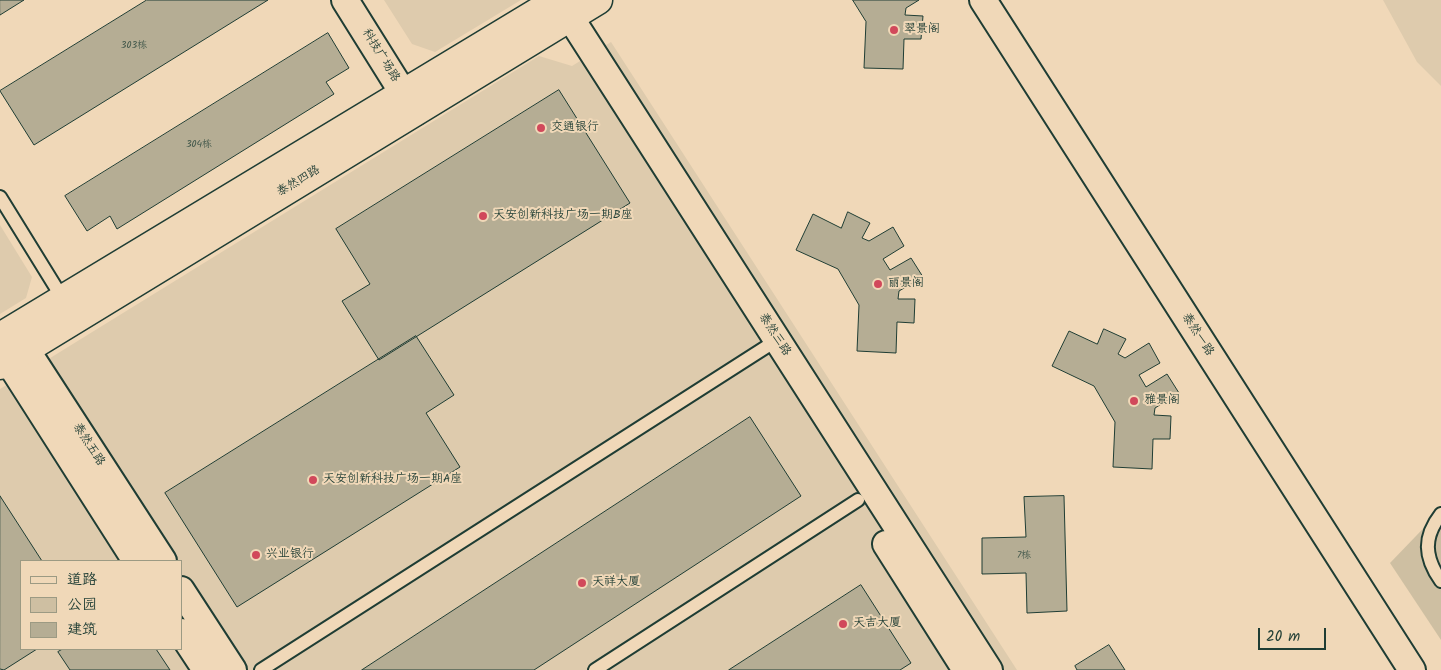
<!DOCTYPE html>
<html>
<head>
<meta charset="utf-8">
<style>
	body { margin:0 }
	#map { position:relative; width:1441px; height:670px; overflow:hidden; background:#f0d8b8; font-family:Kalam,"LXGW WenKai TC",sans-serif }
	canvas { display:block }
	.legend { position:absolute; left:20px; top:560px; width:162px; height:90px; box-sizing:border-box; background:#f0d8b8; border:1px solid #9c9a83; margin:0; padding:6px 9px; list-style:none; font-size:15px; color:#1f3d34 }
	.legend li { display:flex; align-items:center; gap:10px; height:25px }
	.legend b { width:25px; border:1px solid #9c9a83 }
	.scale { position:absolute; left:1258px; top:628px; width:68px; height:22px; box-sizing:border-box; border:2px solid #1f3d34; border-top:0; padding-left:6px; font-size:15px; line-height:18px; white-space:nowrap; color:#1f3d34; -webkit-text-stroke:4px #f0d8b8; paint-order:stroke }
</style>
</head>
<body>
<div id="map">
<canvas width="1441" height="670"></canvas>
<ul class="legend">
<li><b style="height:6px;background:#f0d8b8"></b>道路</li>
<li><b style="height:14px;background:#cebfa2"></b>公园</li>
<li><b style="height:14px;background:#b5ad94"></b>建筑</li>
</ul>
<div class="scale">20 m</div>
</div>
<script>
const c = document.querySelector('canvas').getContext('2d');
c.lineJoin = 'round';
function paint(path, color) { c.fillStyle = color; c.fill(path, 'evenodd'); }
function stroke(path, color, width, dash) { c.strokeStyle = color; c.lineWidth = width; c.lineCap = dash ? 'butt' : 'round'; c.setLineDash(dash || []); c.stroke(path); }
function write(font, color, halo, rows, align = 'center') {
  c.font = font + ' Kalam,"LXGW WenKai TC",sans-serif'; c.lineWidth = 4; c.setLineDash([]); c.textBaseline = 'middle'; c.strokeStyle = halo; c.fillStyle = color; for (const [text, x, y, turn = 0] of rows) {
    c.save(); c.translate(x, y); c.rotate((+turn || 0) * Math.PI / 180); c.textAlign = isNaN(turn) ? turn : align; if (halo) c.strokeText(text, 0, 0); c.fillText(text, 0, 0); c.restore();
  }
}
const built = new Path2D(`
	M384,0H521L435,52L412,44Z
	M1383,0H1441V86L1417,62Z
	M611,42L1017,670H0V389L539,56L572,66ZM21,561H181V649H21Z
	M0,225L32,277L26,298L0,314Z`);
const green = new Path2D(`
	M1441,510V640L1390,563Z`);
const building = new Path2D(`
	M0,0H24L0,15Z
	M147,0H268L34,145L0,91Z
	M853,0H919L906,8L905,15L923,16L921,39H904L903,69L864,68L866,22Z
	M328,33L349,68L326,82L334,94L117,229L110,216L87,231L65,196Z
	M559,90L630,203L379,360L342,301L370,284L336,229Z
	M848,212L870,223L862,238L869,241L893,227L904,246L883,259L890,270L911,258L923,277L899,291L898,299H915L914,323L897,322L896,353L857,351L859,305L838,269L796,250L813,214L841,228Z
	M1104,329L1126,339L1118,354L1125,358L1149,343L1160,363L1139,375L1146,387L1167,374L1179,393L1155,408L1154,415L1171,416L1170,439H1153L1152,469L1113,467L1115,422L1094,386L1052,366L1069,331L1097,344Z
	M416,336L454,395L426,413L460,467L237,607L165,493Z
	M750,417L801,496L534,670H362Z
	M0,496L42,561H21V649H37L4,670L0,669Z
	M1064,496L1067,611L1027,613L1026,573L982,574V538L1026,537L1024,497Z
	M861,585L911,663L900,670H729Z
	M1109,645L1125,670H1077L1075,666Z
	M63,649H156L170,670H70L58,652Z`);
const lane = new Path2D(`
	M0,197L63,299
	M1441,514C1423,537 1424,557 1441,581
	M261,670L777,340
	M595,670L858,500`);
const street = new Path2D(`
	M345,0L415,112
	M559,0L989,670
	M983,0L1412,670
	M14,331L163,561
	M0,348L136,561
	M886,544L966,670
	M181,590L233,670
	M181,632L206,670`);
const secondary = new Path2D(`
	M0,337L558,0
	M0,365L598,0`);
const markers = [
	[894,30,5,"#d1495b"],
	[541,128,5,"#d1495b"],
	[483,216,5,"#d1495b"],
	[878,284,5,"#d1495b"],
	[1134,401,5,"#d1495b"],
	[313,480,5,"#d1495b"],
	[256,555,5,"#d1495b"],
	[582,583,5,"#d1495b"],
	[843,624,5,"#d1495b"]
];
const numberNames = [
	["303栋",134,46],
	["304栋",199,145],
	["7栋",1024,556]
];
const poiNames = [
	["翠景阁",904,30],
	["交通银行",551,128],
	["天安创新科技广场一期B座",493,216],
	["丽景阁",888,284],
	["雅景阁",1144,401],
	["天安创新科技广场一期A座",323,480],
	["兴业银行",266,555],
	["天祥大厦",592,583],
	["天吉大厦",853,624]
];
const streetNames = [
	["科技广场路",380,56,58],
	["泰然四路",299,182,-31],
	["泰然三路",774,335,57],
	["泰然一路",1197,335,57],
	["泰然五路",88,445,57]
];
paint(built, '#decbad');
paint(green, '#cebfa2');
paint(building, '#b5ad94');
stroke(building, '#1f3d34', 1);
stroke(lane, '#1f3d34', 16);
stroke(street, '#1f3d34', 30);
stroke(secondary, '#1f3d34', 31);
stroke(lane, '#f0d8b8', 12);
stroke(street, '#f0d8b8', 26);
stroke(secondary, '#f0d8b8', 28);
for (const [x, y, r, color] of markers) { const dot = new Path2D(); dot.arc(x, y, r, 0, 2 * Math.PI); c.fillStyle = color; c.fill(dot); stroke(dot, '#f0d8b8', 2); }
write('10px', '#44594c', null, numberNames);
write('12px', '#1f3d34', '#f0d8b8', poiNames, 'left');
write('12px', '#1f3d34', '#f0d8b8', streetNames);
</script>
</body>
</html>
